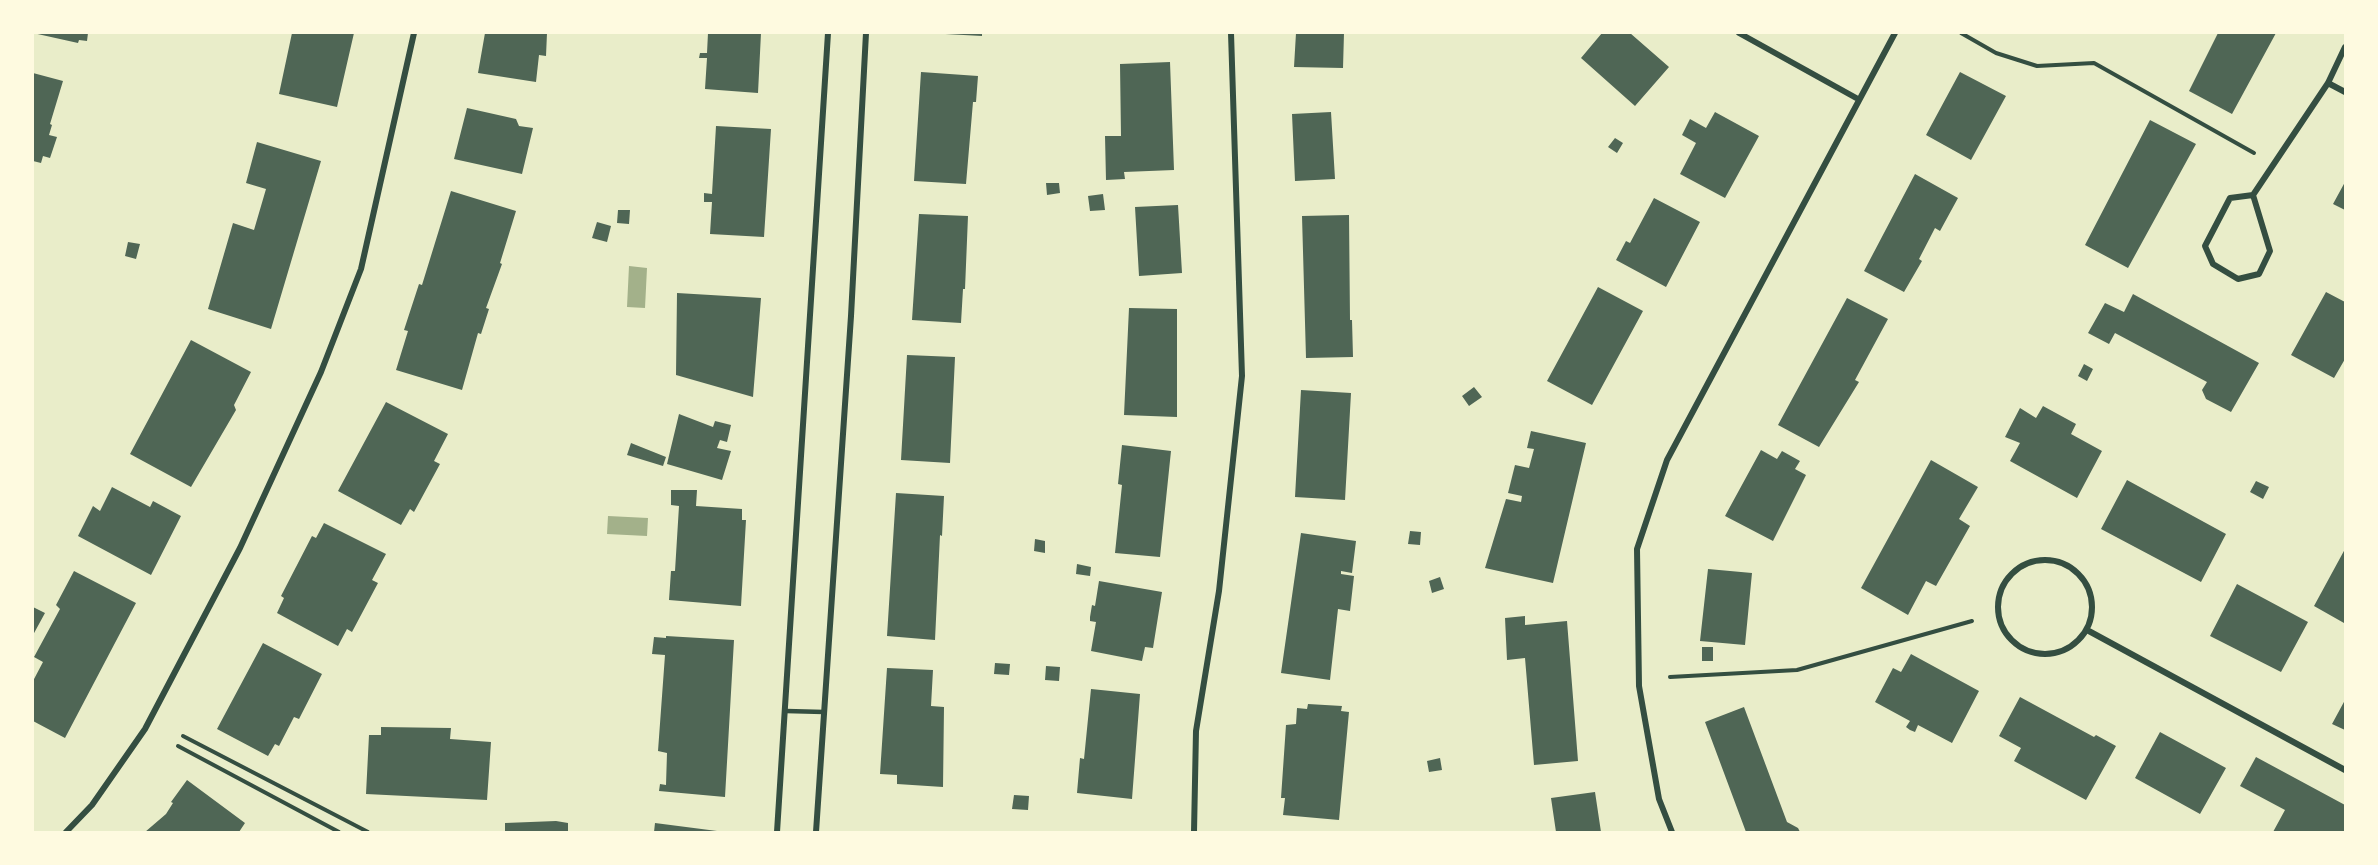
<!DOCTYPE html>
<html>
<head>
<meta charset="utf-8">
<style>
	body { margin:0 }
	#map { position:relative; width:2378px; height:865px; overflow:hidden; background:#e9edc9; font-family:"Sofia Sans Condensed",sans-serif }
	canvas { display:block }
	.frame { position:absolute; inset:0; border:34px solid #fefae0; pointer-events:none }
</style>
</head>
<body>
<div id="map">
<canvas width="2378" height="865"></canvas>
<div class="frame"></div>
</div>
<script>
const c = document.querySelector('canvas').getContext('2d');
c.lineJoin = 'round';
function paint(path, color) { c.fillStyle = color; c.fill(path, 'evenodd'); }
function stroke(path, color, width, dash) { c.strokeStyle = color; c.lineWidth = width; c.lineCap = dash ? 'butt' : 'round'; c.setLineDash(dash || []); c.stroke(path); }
const water = new Path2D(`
	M629,266L647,268L645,308L627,307Z
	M608,516L648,518L647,536L607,534Z`);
const building = new Path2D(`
	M33,33H88L87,41L79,40L78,43Z
	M292,33H354L337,107L279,94Z
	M485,33H547L546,56L539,55L536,82L478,73Z
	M708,33H761L758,93L705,89L707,58H699L700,53H707Z
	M927,33H982V36Z
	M1296,33H1344L1343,68L1294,67Z
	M1602,33H1630L1669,67L1635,106L1581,58Z
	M2218,33H2276L2232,114L2189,91Z
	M1170,62L1174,170L1124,172L1125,179L1106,180L1105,136H1121L1120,64Z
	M921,72L978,76L976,102H973L966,184L914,181Z
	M1960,72L2006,96L1971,160L1926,135Z
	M33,73L63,81L50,124L52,125L49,135L57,137L50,158L43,156L41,163L33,161Z
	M467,108L516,119L519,126L533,128L522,174L454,159Z
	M1331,112L1335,179L1295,181L1292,114Z
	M1715,112L1759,136L1725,198L1680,174L1696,143L1682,135L1690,119L1706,128Z
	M2150,120L2196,144L2128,268L2085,245Z
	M716,126L771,129L764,237L710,234L712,202H704V193L712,194Z
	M1615,138L1623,143L1617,153L1608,147Z
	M257,142L321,161L271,329L208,309L233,223L254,230L266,189L246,183Z
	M1915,174L1958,198L1940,231L1935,228L1919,259L1922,261L1904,292L1864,271Z
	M2345,182V210L2333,204Z
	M1046,183H1059L1060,193L1047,195Z
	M451,191L516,211L500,263L502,264L486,308L489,309L481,334L478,333L462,390L396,370L408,331L404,330L419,284L422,285Z
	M1103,194L1105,210L1090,211L1088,196Z
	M1654,198L1700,222L1666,287L1616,260L1626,241L1630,243Z
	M1178,205L1182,273L1139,276L1135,207Z
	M618,210H630L629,224L617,223Z
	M919,214L968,216L965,289H963L961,323L912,320Z
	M1349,215L1350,320H1352L1353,357L1306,358L1302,216Z
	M597,222L611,226L607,242L592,238Z
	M128,242L140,244L136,259L125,256Z
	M1598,287L1643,311L1592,405L1547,381Z
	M2326,292L2345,302V359L2334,378L2291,355Z
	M677,293L761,298L753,397L676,375Z
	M2133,294L2259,363L2231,412L2206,399L2202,390L2207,382L2115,333L2109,344L2088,333L2105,303L2124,312Z
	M1847,298L1888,319L1855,380L1859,382L1819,447L1778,425Z
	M1129,308L1177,309V417L1124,415Z
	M191,340L251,372L234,405L236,410L191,487L130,454Z
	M907,355L955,357L950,463L901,460Z
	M2084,364L2093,369L2087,381L2078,376Z
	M1474,387L1482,397L1469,406L1462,396Z
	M1301,390L1351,393L1345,500L1295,497Z
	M386,402L448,434L434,461L440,464L414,512L410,509L401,525L338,491Z
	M2043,406L2076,424L2071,434L2102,451L2077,498L2010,461L2020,443L2005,437L2020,408L2036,418Z
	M679,414L713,427L715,421L731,425L727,442L720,440L717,448L731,451L722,480L667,464Z
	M1531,431L1586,443L1553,583L1485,568L1506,499L1521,502L1522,496L1508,493L1515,465L1529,468L1534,449L1527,448Z
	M631,443L666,457L663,466L627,455Z
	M1122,445L1171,451L1160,557L1115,553L1122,485L1118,484Z
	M1761,450L1777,459L1782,451L1800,461L1795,469L1806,475L1773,541L1725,516Z
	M1931,460L1978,487L1959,519L1970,526L1936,586L1926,581L1908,615L1861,588Z
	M2127,480L2226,534L2201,582L2101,529Z
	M2256,481L2269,487L2263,499L2250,492Z
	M112,487L150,507L153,501L181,516L151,575L78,536L93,506L100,511Z
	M671,490H697L696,506L742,509V520H746L741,606L669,600L671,571H675L679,506L671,505Z
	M896,493L944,496L942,536L940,535L935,640L887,636Z
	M324,523L386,554L372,580L378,583L352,632L347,629L338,646L277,613L284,598L281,596L312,536L316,538Z
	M1410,531L1421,532L1420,545L1408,544Z
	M1301,533L1356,541L1352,573L1341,571V574L1354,576L1350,611L1338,609L1330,680L1281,673Z
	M1035,539L1045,541V553L1034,551Z
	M2345,549V620L2344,623L2314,606Z
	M1077,564L1091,567L1090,576L1076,574Z
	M1708,569L1752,573L1745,645L1700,641Z
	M74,571L136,603L65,738L33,721V681L43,662L34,657L60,609L56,605Z
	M1440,577L1444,589L1432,593L1429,581Z
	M1099,581L1162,592L1153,648L1145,647L1142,661L1091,651L1096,622L1090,621V617L1092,605L1095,606Z
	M2237,584L2308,622L2281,672L2210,636Z
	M33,607L45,613L33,635Z
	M1525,616V625L1567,621L1578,761L1534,765L1525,658L1507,660L1505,618Z
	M666,636L734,640L725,797L659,791L660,784L666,785L667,753L658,751L665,655L652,654L654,637L666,638Z
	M263,643L322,674L299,719L294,717L279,746L275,744L268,756L217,729Z
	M1702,647H1713V661H1702Z
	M1911,654L1979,691L1952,743L1918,725L1915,732L1910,730L1906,727L1910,721L1875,702L1893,668L1901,672Z
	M995,663L1010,664L1009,675L994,674Z
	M1046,666L1060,667L1059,681L1045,680Z
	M887,668L933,670L931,706L944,707L943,787L897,784V775L880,774Z
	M1091,689L1140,694L1132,799L1077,793L1080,758L1084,759Z
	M2020,697L2094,737L2096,735L2116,746L2086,800L2014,761L2021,748L1999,736Z
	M2345,700V730L2332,724Z
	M1308,704L1342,706L1341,711L1349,712L1339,820L1283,815L1285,798H1281L1286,725L1296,724L1297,708L1307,709Z
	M1744,707L1787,822L1798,828L1800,832H1746L1705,722Z
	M381,727L451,728L450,739L491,742L487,800L366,794L369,735H381Z
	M2160,732L2226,768L2200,814L2135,778Z
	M2256,757L2345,805V832H2273L2285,810L2240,786Z
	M1440,758L1442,770L1429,772L1427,761Z
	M187,780L245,823L239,832H145L166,814L173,803L171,802Z
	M1595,792L1601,832H1556L1551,798Z
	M1014,795L1029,796L1028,810L1012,809Z
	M556,821L568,823V832H505V823Z
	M655,823L717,831V832H654Z`);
const path = new Path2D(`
	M1961,33L1996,53L2037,66L2094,63L2254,153
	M1670,677L1797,670L1972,621
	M183,736L368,832
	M178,746L339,832`);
const service = new Path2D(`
	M786,711L824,712`);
const minor = new Path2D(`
	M1739,33L1858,99
	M2328,83L2345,92
	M2253,195L2270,251L2259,274L2238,279L2213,264L2205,246L2230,198L2253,195L2328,83L2345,47
	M1998 607a47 47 0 1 1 94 0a47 47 0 1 1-94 0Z
	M2087,630L2345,770
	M66,832L92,805L145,729L240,548L321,372L361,269L414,33
	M777,832L828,33
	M816,832L851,316L866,33
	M1194,832L1196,731L1219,591L1242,376L1231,33
	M1672,832L1659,799L1639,686L1637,549L1667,460L1895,33`);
paint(water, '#a3b18a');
paint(building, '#4f6655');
stroke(path, '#344e41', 4);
stroke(service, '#344e41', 4.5);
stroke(minor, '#344e41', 6);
</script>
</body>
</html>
